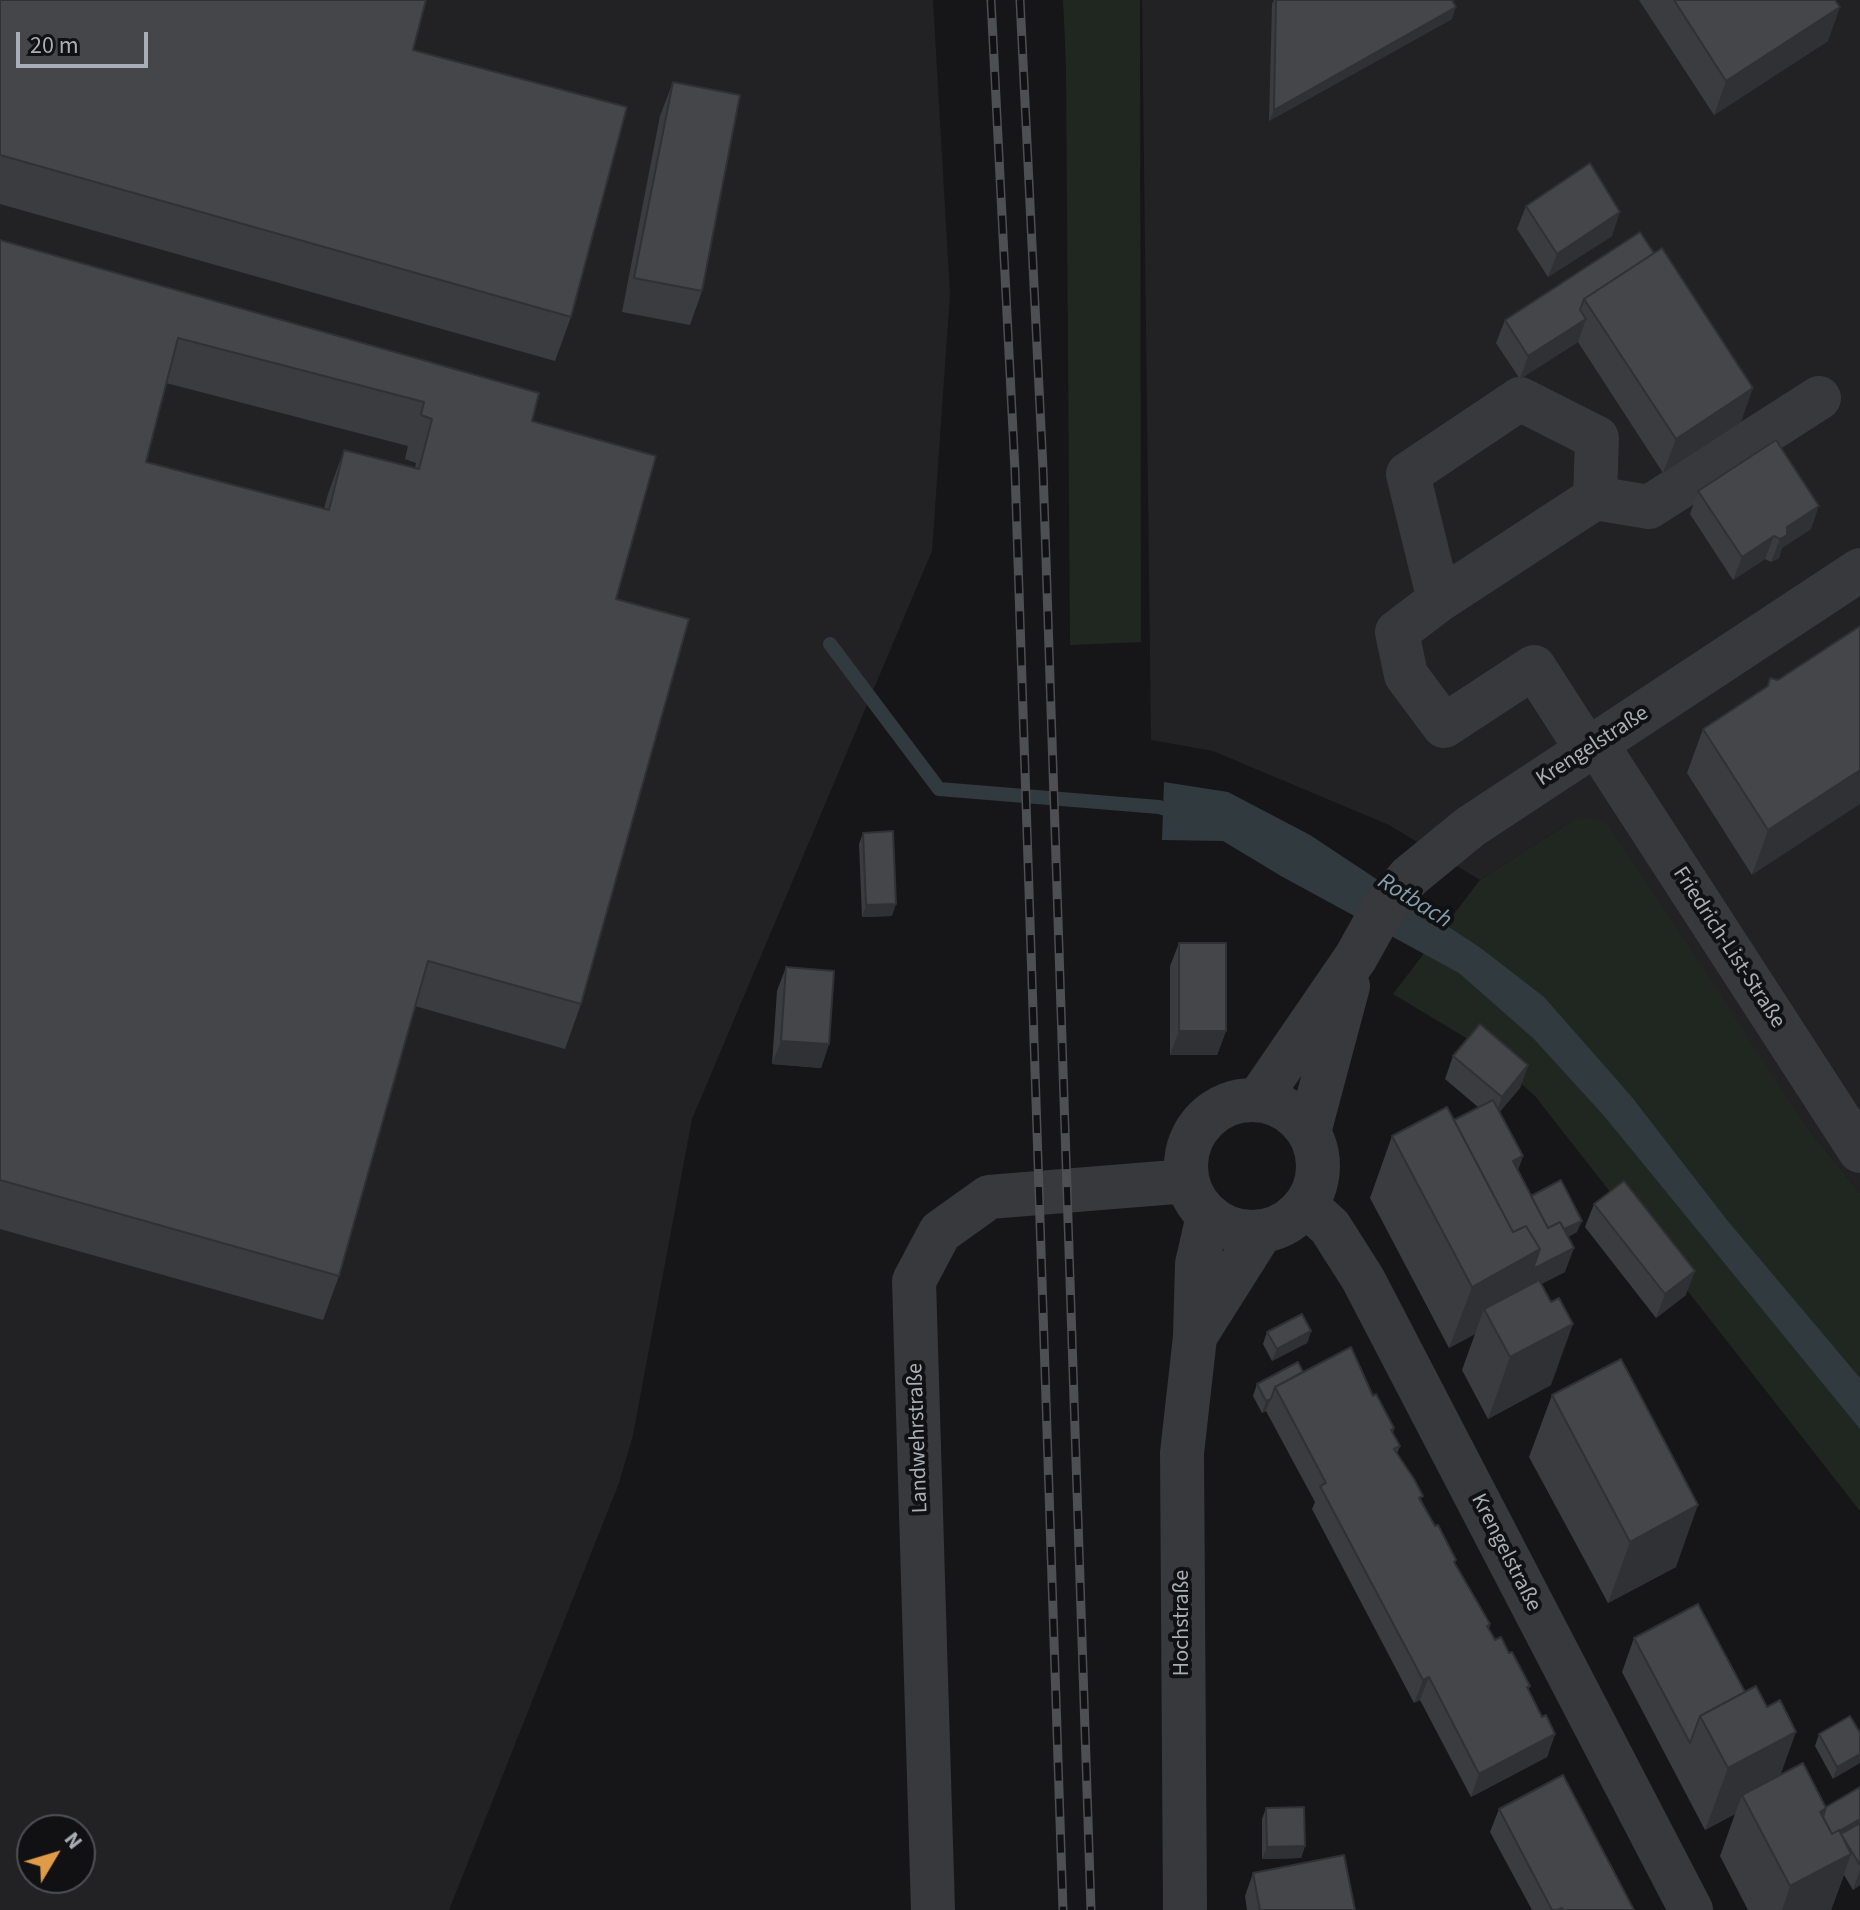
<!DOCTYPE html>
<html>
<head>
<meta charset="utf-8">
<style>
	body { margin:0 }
	#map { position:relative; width:1860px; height:1910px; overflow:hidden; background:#161618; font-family:"Source Sans 3",sans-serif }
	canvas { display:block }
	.north { position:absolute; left:16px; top:1814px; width:80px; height:80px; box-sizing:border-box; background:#111113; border:2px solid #4e5054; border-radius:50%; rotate:52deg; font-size:22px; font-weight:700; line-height:32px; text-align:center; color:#a9afb6 }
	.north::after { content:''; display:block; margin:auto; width:28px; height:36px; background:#df9b47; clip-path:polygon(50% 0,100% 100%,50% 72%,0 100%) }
	.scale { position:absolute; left:16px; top:32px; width:132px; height:36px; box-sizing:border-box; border:4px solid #a9afb6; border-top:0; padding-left:10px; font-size:24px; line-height:28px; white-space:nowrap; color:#a9afb6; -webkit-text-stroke:6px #111113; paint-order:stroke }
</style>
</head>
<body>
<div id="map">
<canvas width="1860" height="1910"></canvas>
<div class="north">N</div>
<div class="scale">20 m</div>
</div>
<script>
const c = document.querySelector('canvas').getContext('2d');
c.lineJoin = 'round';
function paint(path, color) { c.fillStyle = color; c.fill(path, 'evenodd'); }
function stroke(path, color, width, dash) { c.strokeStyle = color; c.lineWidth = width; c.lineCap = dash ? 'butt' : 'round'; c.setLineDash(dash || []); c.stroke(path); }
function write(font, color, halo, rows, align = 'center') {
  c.font = font + ' "Source Sans 3",sans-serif'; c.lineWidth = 8; c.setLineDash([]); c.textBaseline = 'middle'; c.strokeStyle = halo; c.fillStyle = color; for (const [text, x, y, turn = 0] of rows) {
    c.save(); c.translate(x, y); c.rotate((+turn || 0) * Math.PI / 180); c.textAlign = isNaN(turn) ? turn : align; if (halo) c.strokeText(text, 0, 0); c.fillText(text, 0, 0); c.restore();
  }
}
const built = new Path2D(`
	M0,0H933L950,294L932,551L692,1119L633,1435L619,1483L449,1910H0ZM32,1830H80V1878H32Z
	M1142,0H1860V1193L1806,1126L1573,820L1480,880L1389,825L1213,751L1151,740Z`);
const green = new Path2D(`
	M1063,0H1140L1141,642L1070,645L1066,64Z
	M1586,818L1596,819L1608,825L1806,1126L1860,1193V1511L1535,1096L1476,1044L1393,994L1480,880L1573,820Z`);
const water = new Path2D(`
	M1164,782L1228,792L1310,835L1482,949L1544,997L1631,1096L1727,1220L1860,1378V1429L1605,1117L1534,1039L1459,973L1281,876L1223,841L1162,840Z`);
const stream = new Path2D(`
	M830,644L939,789L1159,807L1180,813`);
const minor = new Path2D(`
	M1595,498L1597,438L1520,399L1408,474L1439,600L1595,498L1649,507L1819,398
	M1439,600L1397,632L1406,675L1444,726L1534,667L1588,751
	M1597,745L1860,1151
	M1258,1100L1356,957L1385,905L1409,877L1470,827L1860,570
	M1186 1166a66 66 0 1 1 132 0a66 66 0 1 1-132 0Z
	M1309,1132L1348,986
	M1306,1205L1330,1227L1363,1279L1691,1910
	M1196,1335L1261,1232
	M933,1910L914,1281L940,1232L989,1197L1187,1181
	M1185,1910L1182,1453L1195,1337L1197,1264L1208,1216`);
const rail = new Path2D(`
	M991,0L1015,471L1063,1910
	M1020,0L1043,469L1091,1910`);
const wall = new Path2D(`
	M0,0L413,50L571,317L555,361L0,204Z
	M1274,0H1452V19L1269,121L1272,4Z
	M1639,0H1835L1828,41L1714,115Z
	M673,82L702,291L690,325L622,312L660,116Z
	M1526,206L1612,236L1548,277L1517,229Z
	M1640,232L1741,422L1663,473L1578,342L1520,379L1496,343L1505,320Z
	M0,240L532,421L616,599L581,1004L565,1049L415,1006L339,1276L323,1320L0,1229ZM166,383L408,446L405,459L416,463L415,468L344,450L328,494L324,509L146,462Z
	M1698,491L1811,529L1782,548L1779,558L1771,562L1765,559L1733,580L1690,514Z
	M1860,626L1752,875L1687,773L1703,729L1767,686L1770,678L1778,680Z
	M863,833L892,916L862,917L859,844Z
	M1179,943L1226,1031L1217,1055H1170V966Z
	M786,967L829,1044L821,1068L772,1064L777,991Z
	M1453,1056L1528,1065L1520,1088L1499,1112L1523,1156L1518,1170L1531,1196L1577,1232L1568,1237L1565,1272L1541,1284L1551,1385L1488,1419L1462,1370L1475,1334L1449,1348L1370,1198L1392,1136L1454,1120L1478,1107L1445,1079Z
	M1594,1204L1686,1295L1656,1318L1585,1227Z
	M1311,1331L1307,1343L1272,1361L1263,1344L1267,1332Z
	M1303,1372L1373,1396L1394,1428L1393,1433L1400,1446L1397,1453L1455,1564L1490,1624L1489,1629L1495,1640L1509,1653L1530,1686L1528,1690L1542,1717L1555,1734L1547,1757L1471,1797L1420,1700L1414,1703L1312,1509L1315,1502L1266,1411L1262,1413L1253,1396L1257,1384Z
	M1552,1395L1676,1567L1608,1603L1529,1457Z
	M1634,1638L1781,1774L1826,1807L1860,1787V1885L1853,1890L1844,1875L1831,1910H1748L1720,1856L1735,1814L1705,1830L1622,1672Z
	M1860,1733L1833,1779L1815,1746L1819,1734Z
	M1266,1808L1305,1846L1301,1858L1262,1859V1819Z
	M1499,1809L1634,1910H1532L1490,1832Z
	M1253,1873L1355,1910H1247L1245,1896Z`);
const shadedWall = new Path2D(`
	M1456,7L1452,19L1269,121L1274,110Z
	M1840,7L1828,41L1714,115L1726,81Z
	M1620,212L1612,236L1548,277L1557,254Z
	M1586,319L1578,342L1520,379L1528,356Z
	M1753,388L1741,422L1663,473L1676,439Z
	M1819,506L1811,529L1782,548L1779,558L1771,562L1780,539L1787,527Z
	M1774,536L1765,559L1733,580L1742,557Z
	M1860,770V804L1752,875L1768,830Z
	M896,904L892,916L862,917L866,905Z
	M1179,1031H1226L1217,1055H1170Z
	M781,1041L829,1044L821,1068L772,1064Z
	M1528,1065L1520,1088L1493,1120L1502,1097Z
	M1523,1156L1514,1179L1513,1161Z
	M1582,1221L1577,1232L1540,1251L1574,1248L1565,1272L1525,1292L1484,1309L1475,1334L1449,1348L1472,1287L1543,1240Z
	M1695,1271L1686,1295L1656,1318L1665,1294Z
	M1573,1324L1551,1385L1488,1419L1510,1357Z
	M1311,1331L1307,1343L1272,1361L1277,1349Z
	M1271,1399L1266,1410L1262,1413L1266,1401Z
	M1698,1505L1676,1567L1608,1603L1630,1542Z
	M1429,1677L1420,1700L1414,1703L1423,1680Z
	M1796,1732L1774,1793L1742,1795L1735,1814L1705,1830L1728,1768Z
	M1555,1734L1547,1757L1471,1797L1479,1774Z
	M1860,1754V1763L1833,1779L1837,1767Z
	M1826,1808L1860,1819V1834H1841L1834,1852L1820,1812Z
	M1305,1846L1301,1858L1262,1859L1267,1847Z
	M1851,1854L1831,1910H1782L1790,1886Z
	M1860,1869V1885L1853,1890Z`);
const building = new Path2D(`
	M0,0H426L413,50L627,107L571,317L0,155Z
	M1276,0H1452L1456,7L1274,110Z
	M1674,0H1835L1840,7L1726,81Z
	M673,82L740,95L702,291L634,278Z
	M1590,163L1620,212L1557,254L1526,206Z
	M1640,232L1654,253L1584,299L1580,310L1586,319L1528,356L1505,320Z
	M0,240L539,393L532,421L656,456L616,599L689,619L581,1004L428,961L339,1276L0,1180ZM178,338L424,402L421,415L432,419L419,469L344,450L329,510L146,462Z
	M1662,248L1753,388L1676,439L1584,299Z
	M1776,440L1819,506L1787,527V535L1780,539L1774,536L1742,557L1698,491Z
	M1860,626V770L1768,830L1703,729L1768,686L1770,678L1778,680Z
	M893,831L896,904L866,905L863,833Z
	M1179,943H1226V1031H1179Z
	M786,967L834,971L829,1044L781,1041Z
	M1480,1024L1528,1065L1502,1097L1453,1056Z
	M1493,1100L1523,1156L1513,1161L1548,1228L1560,1222L1574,1248L1533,1269L1540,1249L1526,1226L1513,1232L1454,1120Z
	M1447,1107L1513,1232L1526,1226L1540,1249L1472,1287L1392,1136Z
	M1561,1180L1582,1221L1564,1229L1560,1222L1548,1228L1531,1196Z
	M1624,1181L1695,1271L1665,1294L1594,1204Z
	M1539,1280L1551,1302L1559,1298L1573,1324L1510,1357L1484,1309Z
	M1302,1314L1311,1331L1277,1349L1267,1332Z
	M1351,1347L1373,1396L1376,1394L1394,1428L1391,1430L1400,1446L1394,1449L1414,1479L1423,1496L1419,1498L1435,1526L1438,1525L1456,1560L1454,1562L1490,1624L1487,1626L1495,1640L1501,1637L1509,1653L1512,1652L1530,1686L1527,1687L1542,1717L1546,1715L1555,1734L1479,1774L1429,1677L1423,1680L1320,1486L1326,1483L1275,1387Z
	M1621,1359L1698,1505L1630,1542L1552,1395Z
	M1298,1362L1303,1372L1275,1387L1271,1399L1266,1401L1257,1384Z
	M1698,1604L1745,1692L1700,1716L1690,1743L1634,1638Z
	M1756,1686L1767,1707L1780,1700L1796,1732L1728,1768L1700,1716Z
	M1850,1716L1860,1733V1754L1837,1767L1819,1734Z
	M1803,1763L1826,1808L1820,1812L1832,1834L1839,1830L1851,1854L1790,1886L1742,1795Z
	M1563,1775L1634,1910H1563L1562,1908L1558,1910H1552L1499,1809Z
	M1860,1787V1819L1839,1831V1830L1832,1834L1823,1817L1826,1807Z
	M1304,1807L1305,1846L1267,1847L1266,1808Z
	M1860,1823V1865L1841,1834Z
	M1344,1855L1355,1910H1260L1253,1873Z`);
const streetNames = [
	["Krengelstraße",1593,747,-33],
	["Friedrich-List-Straße",1728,948,57],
	["Landwehrstraße",919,1438,-92],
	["Krengelstraße",1505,1553,63],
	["Hochstraße",1183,1623,-90]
];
const waterNames = [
	["Rotbach",1414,902,32]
];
paint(built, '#222224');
paint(green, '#202721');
paint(water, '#303a3f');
stroke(stream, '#303a3f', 14);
stroke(minor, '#37393c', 44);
stroke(rail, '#4d4f53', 9);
stroke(rail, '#111113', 6, [18]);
paint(wall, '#3b3c40');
paint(shadedWall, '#303134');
paint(building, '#45464a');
stroke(building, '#303134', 2);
write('22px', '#a9afb6', '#111113', streetNames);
write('italic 24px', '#849fae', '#111113', waterNames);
</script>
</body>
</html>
